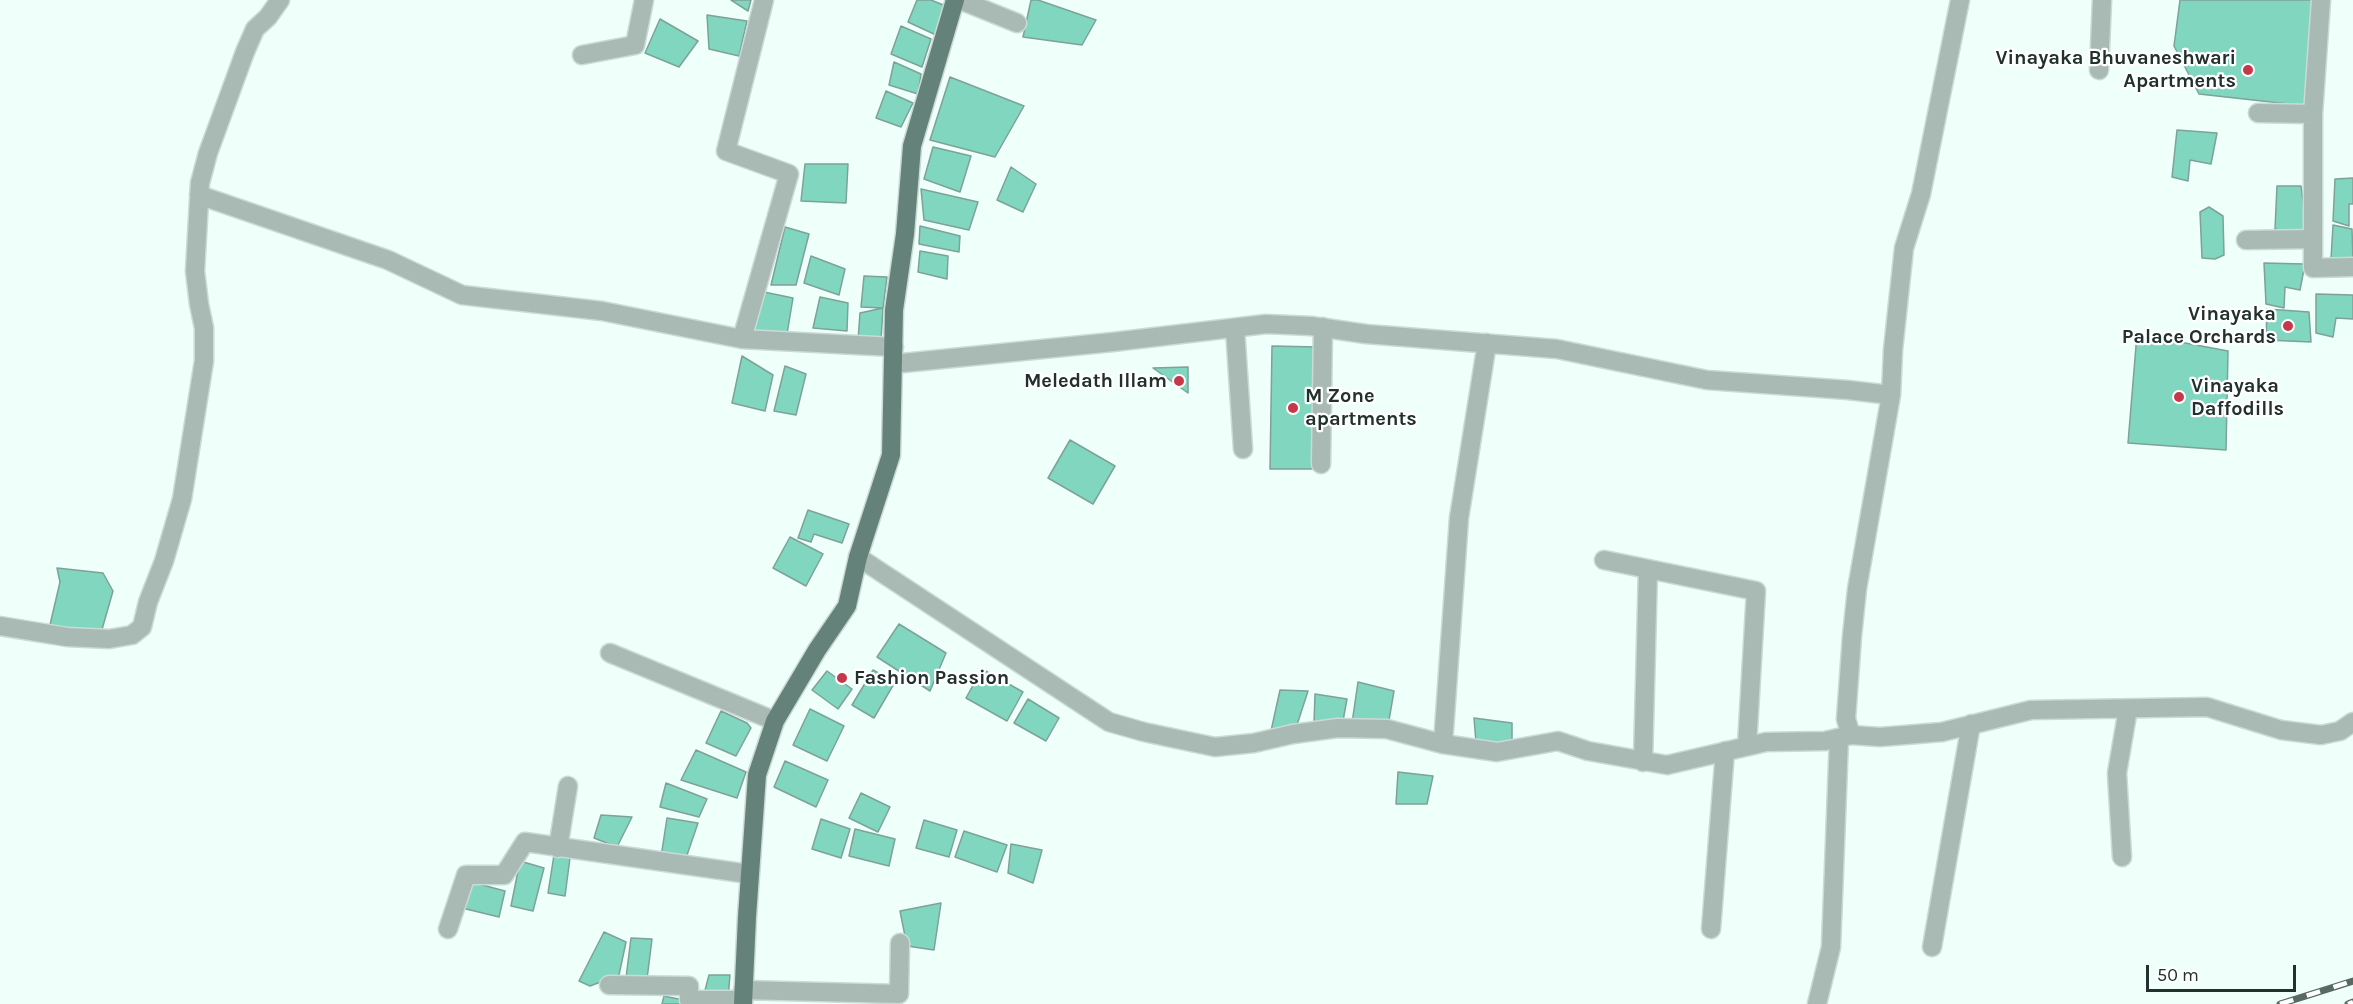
<!DOCTYPE html>
<html>
<head>
<meta charset="utf-8">
<style>
	body { margin:0 }
	#map { position:relative; width:2353px; height:1004px; overflow:hidden; background:#effffa; font-family:Karla,sans-serif }
	canvas { display:block }
	.scale { position:absolute; left:2146px; top:965px; width:150px; height:27px; box-sizing:border-box; border:3px solid #22312d; border-top:0; padding-left:8px; font-size:18px; line-height:21px; white-space:nowrap; color:#22312d; -webkit-text-stroke:4px #fff; paint-order:stroke }
</style>
</head>
<body>
<div id="map">
<canvas width="2353" height="1004"></canvas>
<div class="scale">50 m</div>
</div>
<script>
const c = document.querySelector('canvas').getContext('2d');
c.lineJoin = 'round';
function paint(path, color) { c.fillStyle = color; c.fill(path, 'evenodd'); }
function stroke(path, color, width, dash) { c.strokeStyle = color; c.lineWidth = width; c.lineCap = dash ? 'butt' : 'round'; c.setLineDash(dash || []); c.stroke(path); }
function write(font, color, halo, rows, align = 'center') {
  c.font = font + ' Karla,sans-serif'; c.lineWidth = 4.5; c.setLineDash([]); c.textBaseline = 'middle'; c.strokeStyle = halo; c.fillStyle = color; for (const [text, x, y, turn = 0] of rows) {
    c.save(); c.translate(x, y); c.rotate((+turn || 0) * Math.PI / 180); c.textAlign = isNaN(turn) ? turn : align; if (halo) c.strokeText(text, 0, 0); c.fillText(text, 0, 0); c.restore();
  }
}
const building = new Path2D(`
	M731,0H751L748,11Z
	M917,0H931L946,6L936,35L908,22Z
	M1031,0H1038L1096,20L1082,45L1023,37Z
	M2180,0H2312L2307,106L2199,94L2174,46Z
	M707,15L747,21L739,56L709,49Z
	M660,19L698,41L679,67L645,53Z
	M901,26L931,39L922,67L891,54Z
	M894,62L921,74L918,94L889,85Z
	M950,77L1024,106L995,157L930,140Z
	M886,91L913,103L901,127L876,118Z
	M2177,130L2217,133L2211,164L2190,160L2188,181L2172,177Z
	M933,147L971,156L960,192L924,179Z
	M805,164H848L846,203L801,201Z
	M1011,167L1036,184L1023,212L997,200Z
	M2353,178V204H2349V226L2333,221L2335,179Z
	M2277,186H2301L2307,231L2293,234L2275,229Z
	M921,189L978,202L969,230L924,220Z
	M2209,207L2223,216L2224,255L2215,259L2202,258L2200,212Z
	M2333,225L2352,229L2353,261L2331,259Z
	M920,226L960,236L959,252L919,244Z
	M785,227L809,234L796,285H771Z
	M920,251L948,256L947,279L918,272Z
	M811,256L845,269L839,295L804,283Z
	M2264,263L2305,264L2300,290L2285,287L2284,308L2266,304Z
	M864,276L887,277L883,308L861,307Z
	M764,292L793,298L787,334L751,332Z
	M2316,294L2353,295V319L2336,318L2333,337L2316,333Z
	M820,297L848,303L847,331L813,328Z
	M883,308L881,340H858L860,313Z
	M2267,309L2309,312L2311,342L2266,340Z
	M2137,334L2228,351L2226,450L2128,443Z
	M1272,346L1317,347L1314,469H1270Z
	M742,356L773,375L765,411L732,403Z
	M785,366L806,374L796,415L774,411Z
	M1188,367V393L1153,368Z
	M1070,440L1115,466L1093,504L1048,478Z
	M808,510L849,524L842,543L814,534L811,542L798,538Z
	M790,537L823,554L806,586L773,568Z
	M57,568L103,573L113,591L101,633L49,629L60,582Z
	M899,624L946,653L930,691L877,657Z
	M982,669L1023,692L1007,721L966,698Z
	M873,670L895,682L874,718L852,705Z
	M827,671L852,689L838,709L812,690Z
	M1358,682L1394,691L1388,726L1352,723Z
	M1280,690L1308,691L1296,728L1271,731Z
	M1315,694L1347,699L1343,721L1314,723Z
	M1028,699L1059,718L1046,741L1014,723Z
	M810,709L844,726L827,761L793,745Z
	M721,711L747,723L751,728L736,756L706,743Z
	M1474,718L1512,723V742H1476Z
	M696,750L746,772L737,798L681,780Z
	M785,761L828,780L816,807L774,787Z
	M1398,772L1433,776L1427,804H1396Z
	M666,783L707,799L699,817L660,807Z
	M861,793L890,807L878,832L849,818Z
	M601,815L632,817L617,847L594,838Z
	M667,818L698,823L685,861L661,857Z
	M821,819L850,829L841,858L812,849Z
	M924,820L957,830L949,857L916,848Z
	M855,829L895,839L889,866L849,856Z
	M964,831L1007,845L997,872L955,857Z
	M1011,844L1042,850L1033,883L1008,873Z
	M554,855L570,858L565,896L548,893Z
	M520,861L544,868L533,911L511,906Z
	M471,882L505,891L499,917L462,908Z
	M941,903L934,950L907,946L900,911Z
	M604,932L626,942L619,975L590,986L579,981Z
	M631,938L652,939L647,979L626,978Z
	M709,975H730L728,999L703,998Z
	M664,996L683,1000V1004H662Z`);
const minor = new Path2D(`
	M764,0L726,151L789,174L742,339L894,347
	M960,0L1017,23
	M1960,0L1921,194L1904,248L1893,350L1891,395L1857,589L1852,636L1846,719L1851,735L1880,737L1942,732L2031,710L2207,707L2281,730L2321,735L2340,731L2353,722
	M2321,0L2313,114V268L2353,267
	M582,55L635,45L644,0
	M2099,70L2102,0
	M2258,113L2313,114
	M199,195L388,260L462,295L602,311L742,339
	M2246,240L2313,239
	M1235,328L1243,449
	M893,364L1113,342L1266,324L1311,326L1366,334L1557,349L1707,380L1848,390L1891,395
	M1321,464L1323,327
	M858,557L1109,722L1144,732L1215,747L1254,743L1293,734L1338,728L1387,729L1443,744L1497,752L1558,741L1588,751L1667,765L1766,742L1825,741L1851,735
	M1604,560L1756,591L1747,746
	M0,626L67,637L109,639L132,635L142,627L148,602L164,561L182,499L204,361V328L199,304L195,271L200,183L208,153L245,52L255,29L268,17L280,0
	M610,653L775,721
	M1443,744L1459,518L1487,343
	M1643,762L1648,569
	M558,848L568,786
	M2122,857L2117,773L2128,709
	M448,929L466,875H504L525,842L749,874
	M1711,929L1725,751
	M1932,947L1971,724
	M609,985L689,986V1000H743
	M743,990L899,994L900,943
	M1817,1004L1831,947L1839,738`);
const major = new Path2D(`
	M743,1004L747,917L757,775L775,721L817,650L847,606L858,557L891,455L894,310L905,234L912,146L955,0`);
const rail = new Path2D(`
	M2280,1004L2353,981
	M2348,1004L2353,1002`);
const markers = [
	[2248,70,6,"#c7374a"],
	[2288,326,6,"#c7374a"],
	[1179,381,6,"#c7374a"],
	[2179,397,6,"#c7374a"],
	[1293,408,6,"#c7374a"],
	[842,678,6,"#c7374a"]
];
const poiNames = [
	["Vinayaka Bhuvaneshwari",2236,58],
	["Apartments",2236,81],
	["Vinayaka",2276,314],
	["Palace Orchards",2276,337],
	["Meledath Illam",1167,381],
	["Vinayaka",2191,386,"left"],
	["Daffodills",2191,409,"left"],
	["M Zone",1305,396,"left"],
	["apartments",1305,419,"left"],
	["Fashion Passion",854,678,"left"]
];
paint(building, '#81d6c0');
stroke(building, '#7da297', 1.5);
stroke(minor, '#cadad5', 21);
stroke(major, '#cadad5', 21);
stroke(minor, '#a9b9b4', 18);
stroke(major, '#64827a', 18);
stroke(rail, '#596964', 7);
stroke(rail, '#fff', 4.5, [14]);
for (const [x, y, r, color] of markers) { const dot = new Path2D(); dot.arc(x, y, r, 0, 2 * Math.PI); c.fillStyle = color; c.fill(dot); stroke(dot, '#fff', 2); }
write('bold 20px', '#22312d', '#fff', poiNames, 'right');
</script>
</body>
</html>
